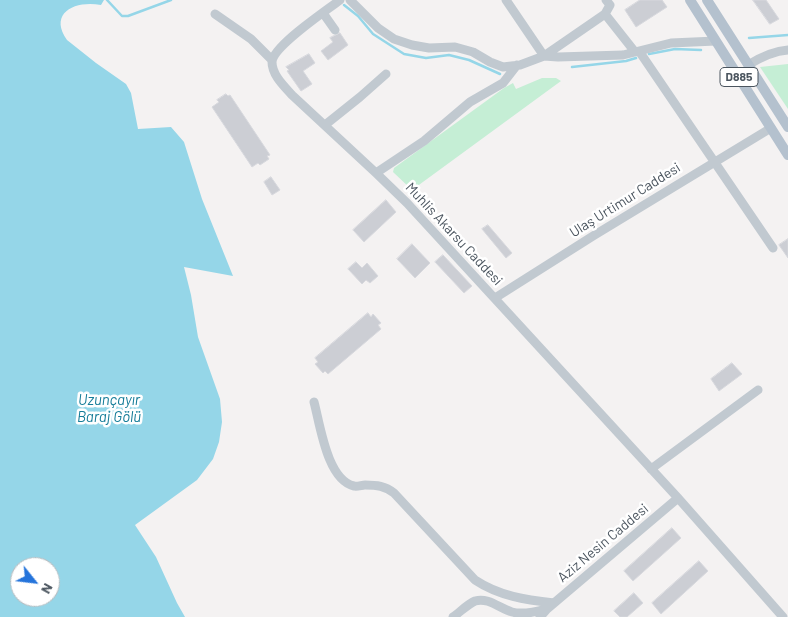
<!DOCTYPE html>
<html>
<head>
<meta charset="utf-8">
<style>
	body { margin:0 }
	#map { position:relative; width:788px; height:617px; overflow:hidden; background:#f4f2f2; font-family:Barlow,sans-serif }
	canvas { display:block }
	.north { position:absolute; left:10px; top:557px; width:50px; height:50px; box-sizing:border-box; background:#fff; border:1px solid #b7bbbf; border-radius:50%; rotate:119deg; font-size:14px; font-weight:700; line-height:20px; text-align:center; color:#4b555f }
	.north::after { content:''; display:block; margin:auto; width:18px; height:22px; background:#2574db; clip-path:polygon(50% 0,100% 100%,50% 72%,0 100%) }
</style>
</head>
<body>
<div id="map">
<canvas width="788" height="617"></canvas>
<div class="north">N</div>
</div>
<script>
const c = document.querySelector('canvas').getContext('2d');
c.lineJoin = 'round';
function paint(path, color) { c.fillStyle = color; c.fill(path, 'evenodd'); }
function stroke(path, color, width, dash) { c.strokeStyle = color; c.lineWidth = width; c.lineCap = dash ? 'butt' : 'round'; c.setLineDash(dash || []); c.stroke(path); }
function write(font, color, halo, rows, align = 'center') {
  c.font = font + ' Barlow,sans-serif'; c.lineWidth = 5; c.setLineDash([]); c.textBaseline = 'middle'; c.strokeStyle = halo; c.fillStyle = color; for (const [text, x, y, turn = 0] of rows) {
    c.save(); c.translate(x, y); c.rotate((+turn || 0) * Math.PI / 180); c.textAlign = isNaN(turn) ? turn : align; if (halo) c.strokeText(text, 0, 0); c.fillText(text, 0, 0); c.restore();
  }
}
const green = new Path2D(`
	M788,64V109L760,67Z
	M542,78H556L561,81L412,190L393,172L394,168L504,88L513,83L516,89Z`);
const water = new Path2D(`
	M0,0H104L101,5C75,0 48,13 67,40L96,63L126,84L131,93L138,129L171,127L184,142L202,199L233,276L184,267L191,295L198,337L220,399L222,422L219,442L213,459L197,480L135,525L156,557L177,603L185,617H0ZM20,567H50V597H20Z`);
const stream = new Path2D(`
	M107,0L122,16H128L171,0
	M344,5L358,16L373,34L404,54L426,58L449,55L469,60L500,74
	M749,38L788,35
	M649,54L675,49L701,50
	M572,67L626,61L636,58`);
const building = new Path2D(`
	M640,0H662L667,7L636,27L625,10Z
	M753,0H766L779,19L770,24Z
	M340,33L348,45L328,60L321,51L333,42L330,38Z
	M309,54L315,63L303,71L312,84L301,91L287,71L289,70L286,67Z
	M226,94L228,96L230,95L270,155L267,156L269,159L260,165L258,163L252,167L212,107L219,102L217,100Z
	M271,177L280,190L272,195L264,182Z
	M386,200L396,212L364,242L353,230Z
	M488,225L512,253L506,258L482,229Z
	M788,239V258L779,245Z
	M412,244L430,263L415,278L397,259Z
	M443,255L472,286L464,293L435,262Z
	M356,262L362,268L367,263L378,276L370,283L366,280L362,284L348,269Z
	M368,313L371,317L373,314L381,323L378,325L381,329L328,374L325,371L323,373L315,364L318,362L315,358Z
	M732,363L742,374L719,391L711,379Z
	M672,528L681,538L633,581L624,571Z
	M699,561L708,571L661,614L652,603Z
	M634,593L643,603L627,617H620L614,611Z`);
const minor = new Path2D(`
	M340,0C326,11 273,46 272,62C272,75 284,86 292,95L376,173L407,203L678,498L783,617
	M350,0L378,28L394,39L412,45L429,48L455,47L473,52L490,62L503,67L520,65L544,56L558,57L623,55L671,43L716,41
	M506,0L544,56L605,14L610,5L606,0
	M323,13L335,30
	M215,14L251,39L272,60
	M605,14L635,52
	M639,51L773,248
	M748,65C761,57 773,51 788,50
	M325,125L360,97L386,74
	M376,173L424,141L470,102L503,83L517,65
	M495,298L593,236L771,128
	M314,402C320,424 327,480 354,486C357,487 362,485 365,485C377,485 385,486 394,493L475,580C499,596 526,600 554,603
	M651,469L758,390
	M453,617C460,612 468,604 475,601C489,597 500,609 512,612C523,615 535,612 546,609
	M540,617L547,609L678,498`);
const major = new Path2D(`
	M690,0L788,155
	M707,0L788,127`);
const shields = [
	[739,77,38]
];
const shieldNames = [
	["D885",739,77]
];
const streetNames = [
	["Ulaş Urtimur Caddesi",625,200,-32],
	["Muhlis Akarsu Caddesi",454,234,47],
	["Aziz Nesin Caddesi",603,543,-40]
];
const waterNames = [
	["Uzunçayır",109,400],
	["Baraj Gölü",109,417]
];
paint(green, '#c5eed5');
paint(water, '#95d6e8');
stroke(stream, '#95d6e8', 2.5);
paint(building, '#ccced4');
stroke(building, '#d7d8dd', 1);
stroke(minor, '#c1c9d0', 9);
stroke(major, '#b4c1ce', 10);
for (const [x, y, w] of shields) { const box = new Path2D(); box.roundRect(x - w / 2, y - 9.5, w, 19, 4); c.fillStyle = '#fff'; c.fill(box); stroke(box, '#4b555f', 1); }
write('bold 12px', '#4b555f', null, shieldNames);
write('14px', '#4b555f', '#fff', streetNames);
write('italic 15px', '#157c98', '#fff', waterNames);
</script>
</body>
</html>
